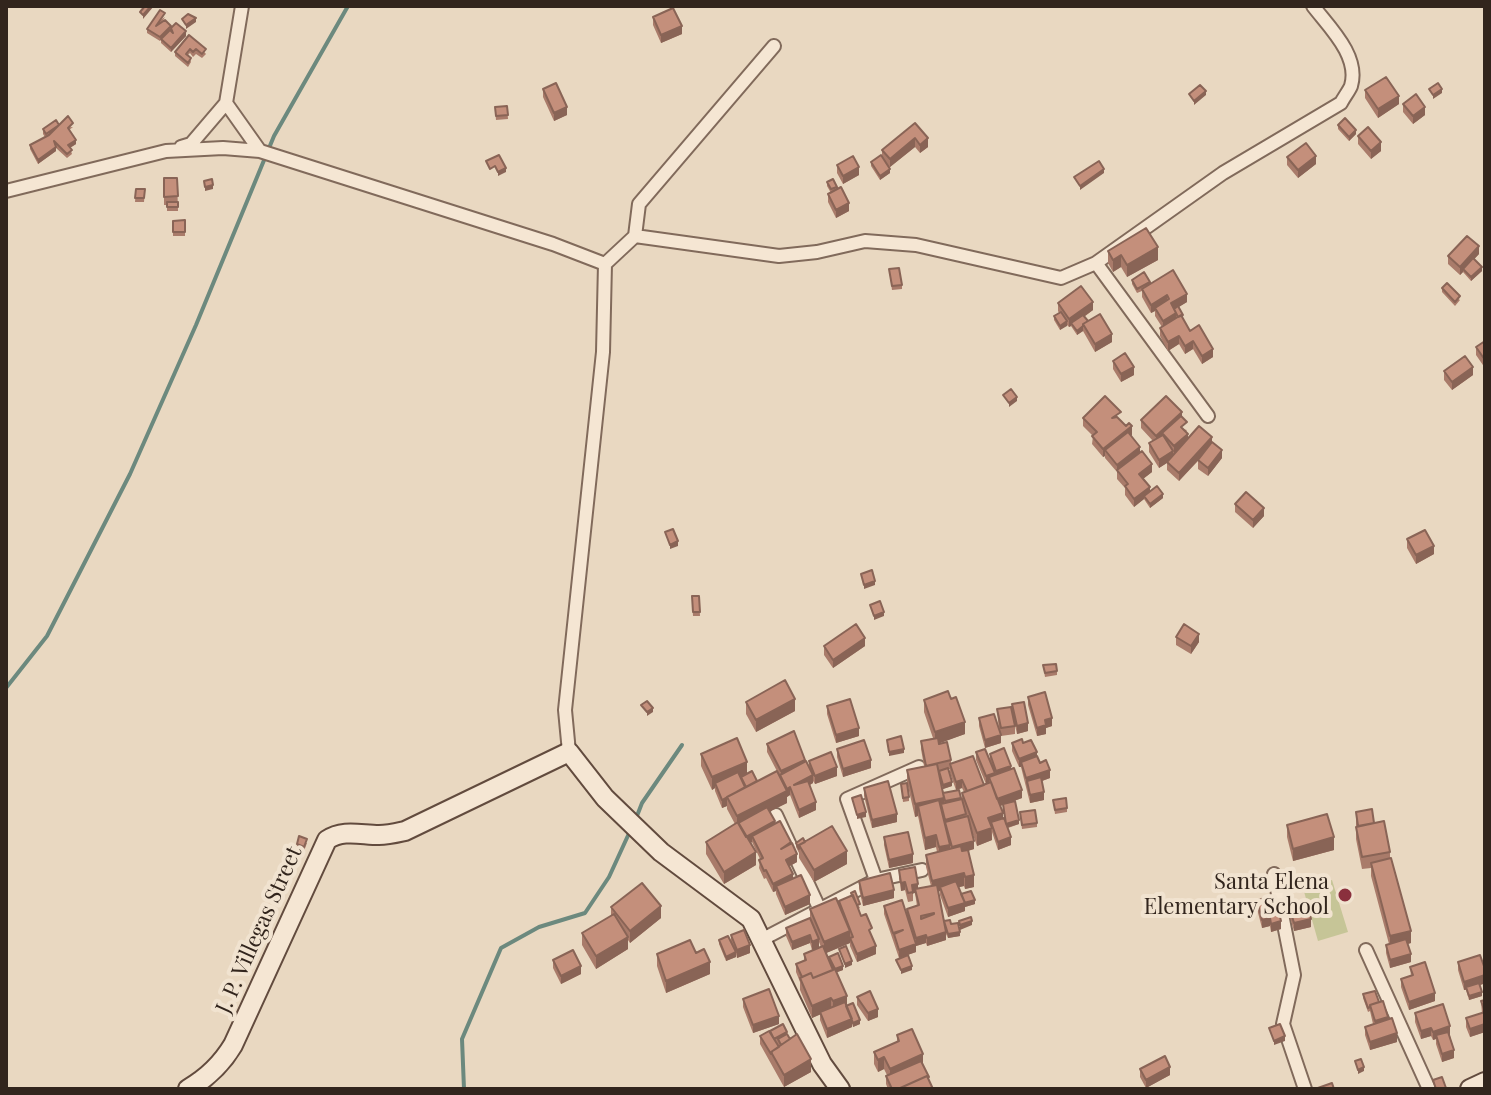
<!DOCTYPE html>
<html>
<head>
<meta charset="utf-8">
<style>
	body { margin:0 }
	#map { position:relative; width:1491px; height:1095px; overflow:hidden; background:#e9d8c1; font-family:"Playfair Display",serif }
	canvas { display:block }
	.frame { position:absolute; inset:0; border:8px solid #32251d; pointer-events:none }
</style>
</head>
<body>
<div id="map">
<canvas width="1491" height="1095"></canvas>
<div class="frame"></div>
</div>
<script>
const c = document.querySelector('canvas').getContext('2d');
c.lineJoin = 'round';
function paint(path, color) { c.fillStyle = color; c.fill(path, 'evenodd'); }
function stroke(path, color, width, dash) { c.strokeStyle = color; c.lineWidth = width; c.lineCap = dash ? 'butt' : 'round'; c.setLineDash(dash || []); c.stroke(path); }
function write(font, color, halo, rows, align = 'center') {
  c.font = font + ' "Playfair Display",serif'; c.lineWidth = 8; c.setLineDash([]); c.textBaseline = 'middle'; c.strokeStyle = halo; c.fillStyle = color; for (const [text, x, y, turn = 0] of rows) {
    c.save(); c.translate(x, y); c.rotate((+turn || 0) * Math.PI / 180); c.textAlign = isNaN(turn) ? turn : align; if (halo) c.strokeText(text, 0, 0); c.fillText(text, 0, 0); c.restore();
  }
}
const green = new Path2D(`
	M1332,880L1348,932L1318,941L1303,888Z`);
const stream = new Path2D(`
	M6,688L47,636L130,474L196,325L274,136L348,6
	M635,821L642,803L682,745
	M464,1089L462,1039L501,948L539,927L585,913L609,877L631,829`);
const street = new Path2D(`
	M242,6L226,103L260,151
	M181,147L191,144L226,103
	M6,191L166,151L223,148L260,151L553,244L605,264
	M635,236L639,204L774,46
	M1096,263L1208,416
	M569,752L565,710L603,352L605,264L635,236L779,256L817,252L865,241L916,245L1061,278L1096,263L1223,173L1341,103C1344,97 1349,91 1351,86C1360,56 1329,27 1313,6
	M776,815L820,910
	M1274,874L1294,975L1283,1024L1305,1089
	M876,880L847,799L919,767
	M761,940L876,880L922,870
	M1366,950L1429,1089`);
const secondary = new Path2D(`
	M188,1089C207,1078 221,1065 233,1045L327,840C343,829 361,835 379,835C388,835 396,833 405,831L569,752L605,798L661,852L751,919L822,1064L840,1089
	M1470,1089L1485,1082`);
const wall = new Path2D(`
	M165,17L162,22L171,28L186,36L171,52L161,43V40L160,41L147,33V29Z
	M653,17L682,34L661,43L653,25Z
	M189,35L206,54L202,58L196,54L193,57L190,53L188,55L191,62L188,67L175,56V52Z
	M543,89L567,115L554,121L543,97Z
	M1365,90L1399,104L1378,118L1365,98Z
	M1403,104L1425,115L1413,124L1403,112Z
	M507,106L508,119L496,120L495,107Z
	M915,123L928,147L920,153L915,147L890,167V173L880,180L871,166V162L882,157V150Z
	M1338,125L1356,134L1349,141L1338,129Z
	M73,127L69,130L76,144L70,148L72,154L67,158L56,148V151L38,164L30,149V145L45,137L43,134V129Z
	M1358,136L1381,151L1371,159L1358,144Z
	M1287,157L1316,164L1298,178L1287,165Z
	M837,165L859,175L843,184L837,173Z
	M164,178H177L178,211H167V205H164Z
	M827,182L837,190L849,211L836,218L828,202V194L831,193L827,186Z
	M136,189H145L144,202H135Z
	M185,220V236H173V221Z
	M1108,251L1158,260L1127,277L1121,267L1113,272L1108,263Z
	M1479,254L1474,259L1482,271L1471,281L1463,272L1460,275L1448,264V256Z
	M889,269L902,285V289L892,290Z
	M1132,280L1150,284L1187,302L1178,307L1183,318L1190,331L1213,357L1202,364L1193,349L1185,354L1179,344L1168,351L1160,336V328L1162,327L1155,316V311L1151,313L1142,297V291L1137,293L1132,284Z
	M1442,288L1460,300L1455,306L1442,292Z
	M1058,303L1093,310L1084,317L1088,321L1112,342L1095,352L1083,331L1077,335L1071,326L1069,327L1067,325L1060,330L1054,320V316L1059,313L1058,311Z
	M1485,341V368L1476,355V347Z
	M1113,361L1134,375L1121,382L1113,369Z
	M1444,371L1473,375L1452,390L1444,380Z
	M1083,418L1121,420L1132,435H1131L1140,453L1152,472L1143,479L1150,492L1163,498L1150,508L1144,499L1134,507L1125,495V488L1117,479V472L1105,458V456L1103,457L1092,444L1093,436L1083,426Z
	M1141,420L1187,430L1186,431L1188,439L1212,442L1222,458L1208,476L1198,469V461L1179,481L1167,470V463L1159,468L1149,452V443L1153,441L1141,428Z
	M1235,504L1264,516L1253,528L1235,512Z
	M1407,539L1434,554L1416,564L1407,548Z
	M692,596H699L700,616H693Z
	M1176,637L1199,642L1191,654L1176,645Z
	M824,646H865L833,668L824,655Z
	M1043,665L1057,671V675L1045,677Z
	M1028,697L1052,726L1046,728V734L1037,736L1028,705Z
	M924,700L965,734L939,743L951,760V764L984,785L986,784L976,760V752L990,759V754L1011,770L1022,798L1011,802L1019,824L1008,828L1011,845L998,850L992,832V840L977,846L971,829L974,849L968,851L974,887L965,889L964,886L959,887L961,894L975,904L965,907V911L948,917L940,895V891L938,892L944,921L951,924L960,936L948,938L946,934V940L927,946L926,943L916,946V952L899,958L884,914V906L907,915V909L917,906L915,893H913V901L908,902L905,890L901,891L899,878V870L918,889L931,886L926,867V855L937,852L936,847L925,850L918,816L915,817L907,782V770L924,766L921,749V741L933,738L924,712ZM949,769H950V773L956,790L962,788L964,792L962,793V799L943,793V789L952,786ZM1003,805L1005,820L1003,818L1000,806Z
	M746,702L795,711L756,732L746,714Z
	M1012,704L1028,731L1017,734L1012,712Z
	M827,706L859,736L836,743L827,714Z
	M997,709L1015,726V734L1001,736V743L985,748L979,726V718L999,731Z
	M1012,743H1023L1037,756L1050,778L1042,781L1044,800L1030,803L1021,767H1019L1012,751Z
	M767,744L805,762L809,766V761L837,776L815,784L813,781V783L810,785L816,810L799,818L790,795L787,797V803L770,811L775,824L791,844L797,862L790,866L793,878L810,904L785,915L776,894V891L773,892L766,878L764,879L759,868L760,859L752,842L750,843L756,865L724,884L706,854V842L735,824L727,809V806L722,808L715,791V788L712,790L701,766V754L747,774L757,781L780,777L767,752Z
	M837,749L871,768L843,777L837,757Z
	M901,784L909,797V801L903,802Z
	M864,788L897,822L872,828L864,796Z
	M1053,800L1067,808V812L1055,814Z
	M1020,812L1037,823V827L1022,829Z
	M1356,812L1374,823L1390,852V858L1411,943L1408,944L1411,962L1390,968L1386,953V945L1389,944L1371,876V868L1362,869L1356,839Z
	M1287,825L1334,850L1293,861L1287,837Z
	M884,837L913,863L889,868L884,845Z
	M805,842L847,864L814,882L799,858V853L796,847V843Z
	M307,843L304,851L297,848V844Z
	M859,881L894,898L863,906L859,889Z
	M851,893L860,908L858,909L872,936L876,954L857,962L850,946V938V943L826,953L829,960V957L843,970L837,972L847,1006L860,1024L853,1027L852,1024V1027L827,1038L820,1020V1014L812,1018L800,990V982L796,972V964L804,960V954L821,947L819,942L812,950L810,943L792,950L786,936V928L810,918V909L839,904L851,896Z
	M1257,900L1281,929L1271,932L1270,926L1262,928L1257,909Z
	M1289,906L1311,927L1294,931L1289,914Z
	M611,907L661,918L630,943L628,940V949L596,969L582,945V933L611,916Z
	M731,935L750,953L737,958L736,954V957L726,961L719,944V940L731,942Z
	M696,953L710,974L666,993L657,966V954Z
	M553,960L581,974L561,984L553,968Z
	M1458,962L1485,969V994L1483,984L1480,985L1482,996L1469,1000L1466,990H1464L1458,970Z
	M1410,967L1435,1001L1409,1010L1401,987V979L1411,976Z
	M1363,994L1379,1002L1388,1020L1397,1042L1370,1050L1365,1035V1027L1373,1024L1370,1011L1368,1012L1363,998Z
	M857,997L878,1017L868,1021L857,1005Z
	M743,999L779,1024L753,1033L743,1007Z
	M1485,1000V1032L1470,1037L1466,1027V1018L1482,1013L1481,1001Z
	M1415,1013L1450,1035L1454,1058L1442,1062L1436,1044V1039L1433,1040L1431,1036L1421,1039L1415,1022Z
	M897,1035L923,1065L933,1089H888L886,1084V1076L887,1075L884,1069L878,1072L874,1064V1052L897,1042Z
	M760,1036H787L811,1072L784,1087L760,1044Z
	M1140,1069L1170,1075L1146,1088L1140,1077Z`);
const shadedWall = new Path2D(`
	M151,6H154L143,19V15Z
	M196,18V22L186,29V25Z
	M682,26V34L661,43V35Z
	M186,31V36L171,52V48Z
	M1442,89V93L1433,99V95Z
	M1206,91V95L1194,105V101Z
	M1399,96V104L1378,118V109Z
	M567,107V115L554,121V113Z
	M1425,107V115L1413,124V116Z
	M1356,130V134L1349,141V137Z
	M915,138V147L890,167V159Z
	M928,138V147L920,153V145Z
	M76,140V144L68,149V145Z
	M1381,142V151L1371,159V151Z
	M56,147V151L38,164V160Z
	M1316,156V164L1298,178V170Z
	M859,167V175L843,184V176Z
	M506,168V172L498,176V172Z
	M890,169V173L880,180V176Z
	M1104,169V173L1080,190V186Z
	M213,185V189L205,191V187Z
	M849,203V211L836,218V210Z
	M1479,246V254L1464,270L1463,269V272L1460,275V267Z
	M1158,247V260L1127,277V265Z
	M1121,255V267L1113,272V260Z
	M1482,267V271L1471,281V277Z
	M1187,294V302L1171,312V303Z
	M1167,295V304L1155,308V311L1151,313V305Z
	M1093,302V310L1072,325L1071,323V326L1069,327V319Z
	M1176,313V321L1163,329V321Z
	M1067,321V326L1060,330V326Z
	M1083,326V331L1077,335V331Z
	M1112,334V342L1095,352V344Z
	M1179,336V344L1168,351V342Z
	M1193,341V349L1185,354V346Z
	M1213,349V357L1202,364V356Z
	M1134,367V375L1121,382V374Z
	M1473,367V375L1452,390V382Z
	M1017,397V401L1009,407V403Z
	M1182,412V420L1162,433V439L1156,444V436Z
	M1132,426V435L1108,453L1105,450V456L1103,457V449Z
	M1188,434V442L1174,454V446Z
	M1212,437V445L1179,481V473Z
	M1140,447V455L1117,473V465Z
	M1222,450V458L1208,476V468Z
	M1173,451V459L1159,468V460Z
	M1152,464V472L1139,482V474Z
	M1150,487V495L1144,496V499L1134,507V499Z
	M1163,494V498L1150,508V504Z
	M1264,508V516L1253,528V520Z
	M678,541V546L670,549V545Z
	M1434,546V554L1416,564V555Z
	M875,581V585L864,589V585Z
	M884,612V616L874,620V616Z
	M1199,634V642L1191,654V646Z
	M865,638V646L833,668V660Z
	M795,699V711L756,732V720Z
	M653,708V712L647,716V712Z
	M1052,718V726L1046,728V734L1037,736V728L1045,720Z
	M965,722V734L935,745V732Z
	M1028,723V731L1017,734V726Z
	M859,728V736L836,743V735Z
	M1001,735V743L985,748V740Z
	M904,749V753L889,756V752Z
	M1037,752V760L1021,762V767H1019V759Z
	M805,760V768L781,779V771Z
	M871,760V768L843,777V769Z
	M747,762V774L717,787L715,783V788L712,790V777Z
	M1011,766V774L996,779V771Z
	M837,767V776L815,784V776Z
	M1050,770V778L1028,786L1027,781L1026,786V778Z
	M995,773V781L989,777V783L986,784V776Z
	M813,775V783L794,793V785Z
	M962,780V788L956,790V782Z
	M952,782V786L943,789V785Z
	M790,787V795L787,797V803L737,828V816L787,791V789Z
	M1022,790V798L997,807V799Z
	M1044,792V800L1030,803V795Z
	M727,798V806L722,808V800Z
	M944,798V810L918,806V816L915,817V804Z
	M816,802V810L799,818V810Z
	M866,812V817L857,819V815Z
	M1003,813V825L991,822L992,840L977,846V833L988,818Z
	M897,814V822L872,828V820Z
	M1019,820V824L1006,828V824Z
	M775,821V829L752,836V842L746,846V837Z
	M936,835V847L925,850V838Z
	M1011,837V845L998,850V842Z
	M1334,837V850L1293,861V849Z
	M974,841V849L952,855V847Z
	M950,845V857L939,859V847Z
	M847,851V864L814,882V870Z
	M756,852V865L724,884V872Z
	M797,854V862L786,868V860Z
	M913,854V863L889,868V860Z
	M964,873V886L942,891L940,887V891L932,893V881Z
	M793,874V882L776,886V891L773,892V884Z
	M974,875V887L965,889V877Z
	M905,882V890L901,891V883Z
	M918,884V892L912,894V885Z
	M894,890V898L863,906V898Z
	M810,895V904L785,915V907Z
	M975,900V904L965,907V911L948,917V908Z
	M661,906V918L630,943V931Z
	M1270,918V926L1262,928V920Z
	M1311,919V927L1294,931V923Z
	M972,921V925L960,930V925Z
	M1281,921V929L1271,932V924Z
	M850,931V943L824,954V942Z
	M1411,931V943L1390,948V936Z
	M946,932V940L927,946V938Z
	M960,932V936L948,938V934Z
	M810,935V943L792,950V942Z
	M926,935V943L916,946V952L899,958V950L916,944V938Z
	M628,937V949L596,969V956Z
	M819,939V948L812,950V942Z
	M750,945V953L737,958V950Z
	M876,946V954L857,962V954Z
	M736,952V957L726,961V957Z
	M1411,954V962L1390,968V960Z
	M852,961V965L845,968V964Z
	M710,962V974L666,993V981Z
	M581,966V974L561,984V976Z
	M843,966V970L835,973V969Z
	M912,966V970L901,974V970Z
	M1485,975V983L1483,980V984L1464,990V982Z
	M1482,992V996L1469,1000V996Z
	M1435,993V1001L1409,1010V1002Z
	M847,996V1008L833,1013V1001Z
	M831,998V1010L812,1018V1006Z
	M878,1009V1017L868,1021V1013Z
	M779,1016V1024L753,1033V1025Z
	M1388,1017V1025L1375,1029V1021Z
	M852,1019V1027L827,1038V1029Z
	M860,1020V1024L853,1027V1023Z
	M1485,1024V1032L1470,1037V1029Z
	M1450,1026V1035L1437,1039L1436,1035V1039L1433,1040V1032Z
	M1431,1028V1036L1421,1039V1031Z
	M1397,1033V1042L1370,1050V1042Z
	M1285,1036V1041L1274,1045V1041Z
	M1454,1050V1058L1442,1062V1054Z
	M923,1054V1066L890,1081V1069Z
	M884,1057V1069L878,1072V1060Z
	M811,1059V1072L784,1087V1075Z
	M1170,1067V1075L1146,1088V1080Z
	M1364,1067V1071L1358,1074V1070Z`);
const building = new Path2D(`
	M145,6H151L143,15L140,12Z
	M673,8L682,26L661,35L653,17Z
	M160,10L165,13L156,26L165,20L171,26L160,37L147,29Z
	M188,14L196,18L186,25L182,19Z
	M176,23L186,31L171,48L161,39L170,30L173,33L171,28Z
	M189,35L206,49L202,54L196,49L193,52L190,49L186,54L191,58L188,63L175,52Z
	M1386,77L1399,96L1378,109L1365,90Z
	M556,83L567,107L554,113L543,89Z
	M1438,83L1442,89L1433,95L1429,89Z
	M1200,85L1206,91L1194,101L1189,94Z
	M1416,94L1425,107L1413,116L1403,104Z
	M507,106L508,115L496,116L495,107Z
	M68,116L73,123L68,128L76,140L68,145L72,150L67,154L54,141L56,147L38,160L30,145L49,135Z
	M1345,118L1356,130L1349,137L1338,125Z
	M56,120L59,125L46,134L43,129Z
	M915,123L928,138L920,145L915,138L890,159L882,150Z
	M1368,127L1381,142L1371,151L1358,136Z
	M1306,143L1316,156L1298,170L1287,157Z
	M499,155L506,168L498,172L495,166L490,169L486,161Z
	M881,155L890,169L880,176L871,162Z
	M853,156L859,167L843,176L837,165Z
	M1099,161L1104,169L1080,186L1074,177Z
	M164,178H177L178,196L164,197Z
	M212,179L213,185L205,187L204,181Z
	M833,179L837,187L831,189L827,182Z
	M841,187L849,203L836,210L828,194Z
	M136,189H145L144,198H135Z
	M167,202H178V207H167Z
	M185,220V232H173V221Z
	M1146,228L1158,247L1127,265L1121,255L1113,260L1108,251Z
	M1467,236L1479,246L1460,267L1448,256Z
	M1473,258L1482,267L1471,277L1463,269Z
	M899,268L902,285L892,286L889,269Z
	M1173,270L1187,294L1171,303L1176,313L1163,321L1155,308L1169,299L1167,295L1151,305L1142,289Z
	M1144,272L1150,282L1137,289L1132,280Z
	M1447,283L1460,296L1455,302L1442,288Z
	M1081,286L1093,302L1069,319L1058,303Z
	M1178,306L1183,315L1178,317L1174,309Z
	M1061,312L1067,321L1060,326L1054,316Z
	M1100,314L1112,334L1095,344L1083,324Z
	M1083,315L1088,321L1083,324V326L1077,331L1071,323Z
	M1181,315L1190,331L1199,325L1213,349L1202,356L1193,341L1185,346L1179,336L1168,342L1160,328Z
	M1485,341V360L1476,347Z
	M1125,353L1134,367L1121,374L1113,361Z
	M1465,356L1473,367L1452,382L1444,371Z
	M1011,389L1017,397L1009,403L1003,395Z
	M1105,396L1121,412L1112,418L1117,417L1126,426L1129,423L1132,426L1103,449L1092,436L1097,432L1083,418Z
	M1166,396L1182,412L1156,436L1141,420Z
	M1181,416L1187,422L1181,427L1188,434L1174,446L1162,433Z
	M1199,426L1212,437L1179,473L1167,462Z
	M1128,432L1140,447L1117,465L1105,450Z
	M1163,435L1173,451L1159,460L1149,443Z
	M1212,442L1222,450L1208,468L1198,460Z
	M1142,451L1152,464L1139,474L1150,487L1134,499L1125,486L1128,484L1117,470Z
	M1157,486L1163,494L1150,504L1144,496Z
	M1246,492L1264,508L1253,520L1235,504Z
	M673,529L678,541L670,545L665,532Z
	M1425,530L1434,546L1416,555L1407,539Z
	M872,570L875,581L864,585L861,574Z
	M692,596H699L700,612H693Z
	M880,601L884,612L874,616L870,605Z
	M856,624L865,638L833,660L824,646Z
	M1184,624L1199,634L1191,646L1176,637Z
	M1056,664L1057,671L1045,673L1043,665Z
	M785,680L795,699L756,720L746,702Z
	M948,691L951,699L956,697L965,722L935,732L924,700Z
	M1045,692L1052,718L1045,720L1046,725L1037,728L1028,697Z
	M850,699L859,728L836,735L827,706Z
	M647,701L653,708L647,712L641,705Z
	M1024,702L1028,723L1017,726L1012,704Z
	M1011,707L1015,726L1001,728L997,709Z
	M994,714L1001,735L985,740L979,718Z
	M794,731L805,760L781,771L767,744Z
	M901,736L904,749L889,752L887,740Z
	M737,738L747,762L712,777L701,754Z
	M938,738L939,744L947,742L951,760L926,766L921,741Z
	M1022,739L1023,743L1031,740L1037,752L1019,759L1012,743Z
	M864,740L871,760L843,769L837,749Z
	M1004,748L1011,766L996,771L990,754Z
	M985,749L995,773L986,776L976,752Z
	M831,752L837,767L815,776L809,761Z
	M973,756L984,785L967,791L962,780L956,782L950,764Z
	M1037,756L1040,763L1046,760L1050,770L1026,778L1021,762Z
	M806,761L813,775L794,785L808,781L816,802L799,810L790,787L787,789L780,775Z
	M937,764L944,798L915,804L907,770Z
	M948,768L952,782L943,785L939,771Z
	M1014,768L1022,790L997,799L989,777Z
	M752,771L757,781L746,787L741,777Z
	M777,771L787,791L737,816L727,797Z
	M738,772L745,787L722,800L715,783Z
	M1041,777L1044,792L1030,795L1027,781Z
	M888,781L897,814L872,820L864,788Z
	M991,782L1003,813L988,818L992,828L977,833L962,793Z
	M907,783L909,797L903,798L901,784Z
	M959,790L961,798L945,801L943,793Z
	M861,795L866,812L857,815L852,798Z
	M1066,798L1067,808L1055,810L1053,800Z
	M962,799L966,814L945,820L941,804Z
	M939,800L950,845L939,847L936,835L925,838L918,806Z
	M1015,801L1019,820L1006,824L1003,804Z
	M767,807L775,821L746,837L738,823Z
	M1372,809L1374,823L1358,826L1356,812Z
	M1035,810L1037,823L1022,825L1020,812Z
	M1327,814L1334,837L1293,849L1287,825Z
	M968,816L974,841L952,847L945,822Z
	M1004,818L1011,837L998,842L991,822Z
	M780,821L791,842L781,849L792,843L797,854L786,860L793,874L773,884L766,870L764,871L759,860L763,858L752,836Z
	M1384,821L1390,852L1362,857L1356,827Z
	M738,822L756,852L724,872L706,842Z
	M832,826L847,851L814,870L799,845Z
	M908,832L913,854L889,860L884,837Z
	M299,836L307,839L304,847L297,844Z
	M803,838L805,842L799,845V849L796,843Z
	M961,846L962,851L968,850L974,875L965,877L964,873L932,881L926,855Z
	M1391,858L1411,931L1390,936L1371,863Z
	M915,867L918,884L912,885L913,892L908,893L905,882L901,883L899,870Z
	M890,873L894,890L863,898L859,881Z
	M801,875L810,895L785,907L776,886Z
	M956,881L965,903L948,908L940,887Z
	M642,883L661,906L630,931L611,907Z
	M937,885L946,932L927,938L926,935L916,938L907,909L919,905L915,889ZM934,913V914L921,919V916Z
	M855,891L860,904L857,905L851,893Z
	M971,891L975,900L964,903H965L961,894Z
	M853,895L861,916L866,914L872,928L869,930L876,946L857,954L850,938L853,937L839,901Z
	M1275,896L1281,921L1271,924L1270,918L1262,920L1257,900Z
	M836,898L850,931L824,942L810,909Z
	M902,900L916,944L899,950L894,934L903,930L893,933L884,906Z
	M1307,902L1311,919L1294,923L1289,906Z
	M614,914L628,937L596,956L582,933Z
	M971,917L972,921L960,925L959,921Z
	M810,918L819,939L812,942L810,935L792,942L786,928Z
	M950,920L951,924L958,923L960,932L948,934L944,921Z
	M744,930L750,945L737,950L731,935Z
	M728,936L736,952L726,957L719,940Z
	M1406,939L1411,954L1390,960L1386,945Z
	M690,940L696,953L704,949L710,962L666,981L657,954Z
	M823,946L833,970L813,978L811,973L802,977L796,964L806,960L804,954Z
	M846,946L852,961L845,964L839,949Z
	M573,950L581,966L561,976L553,960Z
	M838,953L843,966L835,969L829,957Z
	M908,955L912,966L901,970L896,960Z
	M1480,955L1485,969V975L1464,982L1458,962Z
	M1425,962L1435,993L1409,1002L1401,979L1413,975L1410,967Z
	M835,969L847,996L833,1001L831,998L812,1006L800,978L811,973L813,978Z
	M1479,983L1482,992L1469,996L1466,987Z
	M769,989L779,1016L753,1025L743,999Z
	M870,991L878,1009L868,1013L857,997Z
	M1375,991L1379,1002L1370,1005V1007L1368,1008L1363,994Z
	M1485,1000V1024L1470,1029L1466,1018L1485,1012L1481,1001Z
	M1383,1001L1388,1017L1375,1021L1370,1005Z
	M845,1002L852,1019L827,1029L820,1012Z
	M853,1003L860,1020L853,1023L846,1006Z
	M1443,1004L1450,1026L1433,1032L1431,1028L1421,1031L1415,1013Z
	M1392,1018L1397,1033L1370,1042L1365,1027Z
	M783,1024L787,1032L774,1039L770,1031Z
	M1280,1024L1285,1036L1274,1041L1269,1028Z
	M912,1029L923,1054L890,1069L884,1057L878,1060L874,1052L899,1041L897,1035Z
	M769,1031L779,1047L771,1052L772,1053L771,1054L760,1036Z
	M1448,1032L1454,1050L1442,1054L1436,1035Z
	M787,1034L790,1039L781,1045L778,1039Z
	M797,1034L811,1059L784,1075L771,1052Z
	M1165,1056L1170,1067L1146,1080L1140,1069Z
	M1361,1059L1364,1067L1358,1070L1355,1061Z
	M921,1061L929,1077L927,1076L898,1089H892L886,1076Z
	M927,1076L933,1089H898Z
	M1442,1077L1446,1088L1436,1089L1433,1080Z
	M1332,1083L1334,1089H1315Z`);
const markers = [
	[1345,895,8,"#8a303d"]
];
const poiNames = [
	["Santa Elena",1329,882],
	["Elementary School",1329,907]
];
const streetNames = [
	["J. P. Villegas Street",259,930,-66]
];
paint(green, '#c6c597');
stroke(stream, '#6c897e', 4);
stroke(street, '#816a5b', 16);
stroke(secondary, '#624b3e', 22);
stroke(street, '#f5e6d3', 12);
stroke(secondary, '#f5e6d3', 18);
paint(wall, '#a97b6a');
paint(shadedWall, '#896456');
paint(building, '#c48f7b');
stroke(building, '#896456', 2);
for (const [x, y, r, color] of markers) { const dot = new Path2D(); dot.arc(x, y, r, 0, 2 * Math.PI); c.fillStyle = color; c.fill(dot); stroke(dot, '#f1e3d0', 3); }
write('22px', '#32251d', '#f1e3d0', poiNames, 'right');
write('22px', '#32251d', '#f1e3d0', streetNames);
</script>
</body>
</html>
